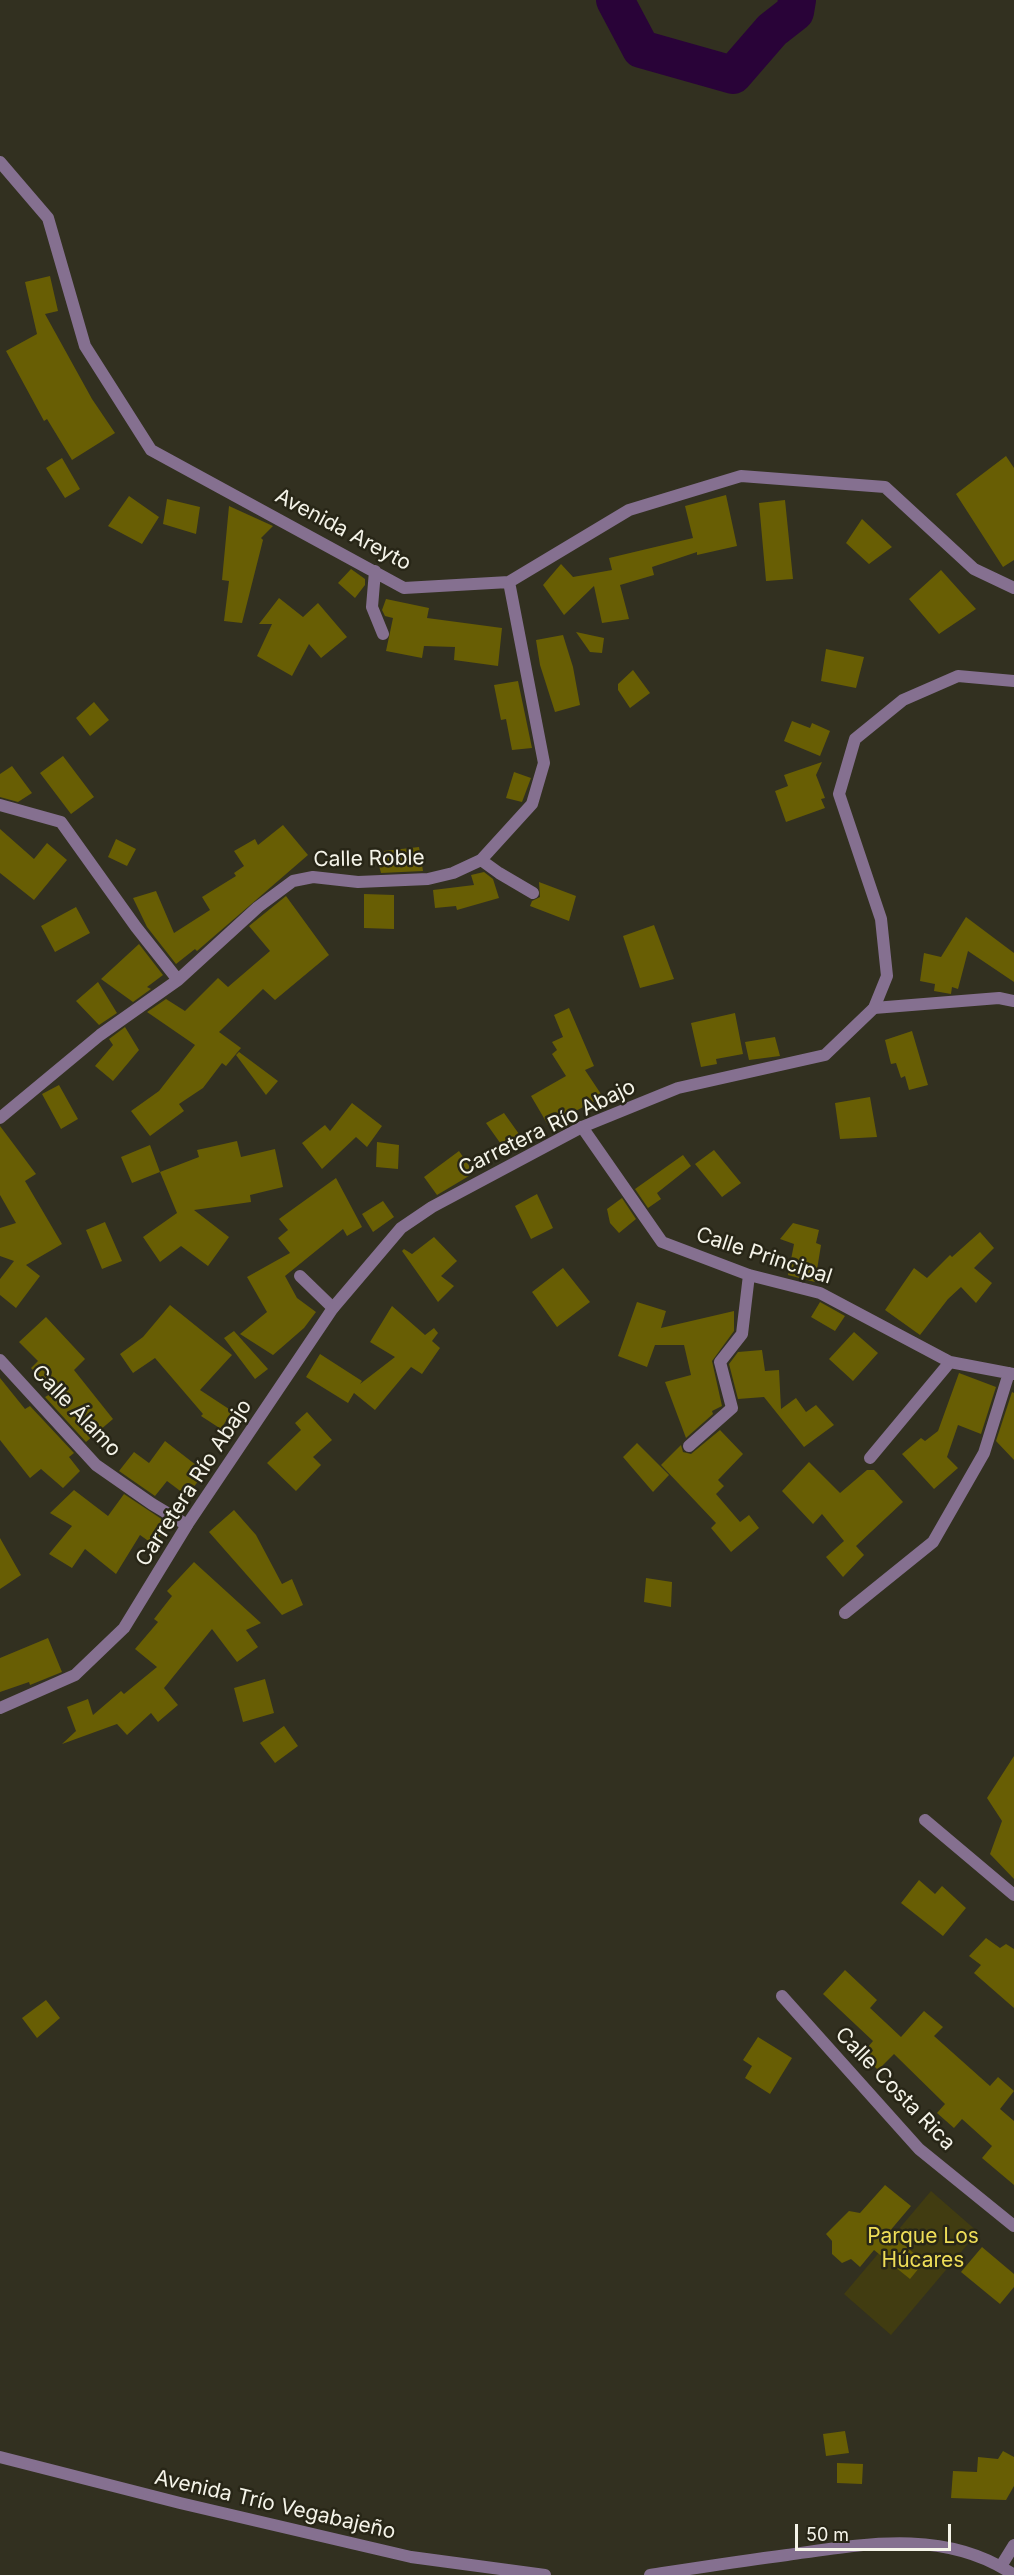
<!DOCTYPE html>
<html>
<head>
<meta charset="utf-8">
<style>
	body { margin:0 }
	#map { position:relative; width:1014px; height:2575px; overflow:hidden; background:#323020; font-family:Inter,sans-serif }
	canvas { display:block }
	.scale { position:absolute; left:795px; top:2524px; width:156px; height:27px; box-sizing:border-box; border:3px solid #f5f4e9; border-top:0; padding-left:8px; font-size:18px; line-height:21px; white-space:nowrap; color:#f5f4e9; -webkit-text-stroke:4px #282617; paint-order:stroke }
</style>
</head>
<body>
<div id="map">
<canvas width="1014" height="2575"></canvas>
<div class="scale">50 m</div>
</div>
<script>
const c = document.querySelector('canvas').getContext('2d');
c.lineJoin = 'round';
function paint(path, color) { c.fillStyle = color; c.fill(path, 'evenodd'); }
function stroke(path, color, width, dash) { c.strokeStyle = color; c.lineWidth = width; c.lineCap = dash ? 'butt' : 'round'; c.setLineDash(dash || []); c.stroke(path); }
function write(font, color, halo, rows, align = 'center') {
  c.font = font + ' Inter,sans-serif'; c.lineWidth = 5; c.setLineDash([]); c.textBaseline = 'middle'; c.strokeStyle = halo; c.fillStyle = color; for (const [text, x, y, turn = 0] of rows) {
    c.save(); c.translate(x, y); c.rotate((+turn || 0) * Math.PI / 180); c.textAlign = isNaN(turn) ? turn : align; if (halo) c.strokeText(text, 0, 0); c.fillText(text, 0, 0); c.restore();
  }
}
const green = new Path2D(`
	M931,2191L978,2232L891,2335L844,2294Z`);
const river = new Path2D(`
	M615,0L641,49L733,75L772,30L795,12L797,0`);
const building = new Path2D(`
	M50,276L58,311L45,314L92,399L115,433L72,460L47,419L44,421L6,351L37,334L25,282Z
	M1006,456L1014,468V560L1003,567L956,494Z
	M62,458L80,489L65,498L46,468Z
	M726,495L737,546L697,555V552L652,567L654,575L620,585L629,619L602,623L594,586L564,615L543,585L561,564L573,577L612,570L609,558L693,538L685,506Z
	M129,496L159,517L142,544L108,526Z
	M167,499L200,507L196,534L163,524Z
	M785,500L793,579L766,581L759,503Z
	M229,506L273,526L261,538L263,540L242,623L224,621L229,581L222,580Z
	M862,519L892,547L869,564L846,543Z
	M351,569L365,579V585L355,598L338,583Z
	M941,570L976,609L939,634L909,599Z
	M279,598L303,617L318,603L347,637L321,658L309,644L292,676L257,656L272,624H259Z
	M386,599L429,608L427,618L502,628L498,666L454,660L455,647L424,646L422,658L386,651L393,618L385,616L382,610Z
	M576,632L604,638L602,653L590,652Z
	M563,635L573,667L580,705L555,712L540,665L536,640Z
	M826,649L864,657L856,688L821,681Z
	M633,670L650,693L630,708L618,690V684Z
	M518,681L532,748L512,750L506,719L501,720L494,685Z
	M94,702L109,720L90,736L76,718Z
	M792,721L810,728L812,723L830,731L820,756L784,741Z
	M63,756L94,797L71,814L40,773Z
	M822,762L816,775L825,798L821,799L825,808L786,822L775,791L788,786L784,775Z
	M12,766L32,793L18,802L0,797V774Z
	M514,772L531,778L522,802L506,798Z
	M283,825L308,855L197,951L195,949L176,964L147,927L133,898L156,891L174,933L210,910L202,897L236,876L234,873L244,866L234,851L255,839L258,845Z
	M0,829L34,859L47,843L67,860L34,900L0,873Z
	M116,839L136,849L127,866L108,857Z
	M419,847L423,871L381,873L377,858L384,856V851Z
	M484,872L493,879L499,898L457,910L456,906L435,908L433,890L474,885L471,875Z
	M539,882L576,896L569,921L530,906L532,901L540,897Z
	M364,894L394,895V929L364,928Z
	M286,896L329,955L275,1000L263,989L219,1032L241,1048L226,1066L222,1063L203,1088L179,1104L184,1111L150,1136L131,1111L159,1091L195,1045L147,1012L166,999L185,1011L218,978L228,987L270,951L249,926Z
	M76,907L90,933L55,952L41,926Z
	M966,917L1014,953V982L968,951L958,989L952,987L951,994L934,991L935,984L920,981L924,953L941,957Z
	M654,925L674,979L640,988L623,936Z
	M139,944L163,975L147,987L151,989L133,1002L101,979Z
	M98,982L117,1013L99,1025L76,1001Z
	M569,1008L594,1066L585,1070L603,1097L548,1125L531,1096L566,1076L552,1054L557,1050L552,1042L563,1037L554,1015Z
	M735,1013L743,1054L716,1059L717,1064L701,1067L691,1023Z
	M125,1027L139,1050L113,1081L95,1066L113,1045L109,1039Z
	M912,1031L928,1085L909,1090L905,1076L901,1078L896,1063L891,1064L885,1040Z
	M775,1037L780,1056L749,1060L745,1042Z
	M239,1052L278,1081L266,1095L236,1055Z
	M59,1085L78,1119L61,1129L42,1094Z
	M870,1097L877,1137L840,1139L835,1103Z
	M352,1103L382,1126L367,1147L356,1137L322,1169L302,1143L325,1125L330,1131Z
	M504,1113L519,1134L503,1147L486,1123Z
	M0,1126L36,1174L25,1181L62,1244L26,1265L40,1276L16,1308L0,1295V1279L14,1261L0,1256V1228L16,1223L0,1195Z
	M237,1141L241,1157L275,1149L283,1187L250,1195L251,1202L194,1210L229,1237L208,1266L181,1246L160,1262L143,1237L177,1213L160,1172L199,1157L197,1150Z
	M377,1142L399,1145L398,1169L376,1167Z
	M150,1145L160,1172L132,1183L121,1157Z
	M714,1150L741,1183L722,1197L695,1164Z
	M459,1151L474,1173L437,1195L424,1177Z
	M683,1155L691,1166L657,1193L661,1199L648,1208L635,1189Z
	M336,1178L362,1227L347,1236L343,1229L285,1276L297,1298L316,1312L304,1328L273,1355L240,1334L267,1312L247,1277L290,1253L278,1238L288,1230L279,1219Z
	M537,1194L553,1228L531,1239L515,1206Z
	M622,1198L636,1219L619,1233L610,1223L607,1209Z
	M383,1201L394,1217L373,1232L362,1214Z
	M105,1222L122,1261L102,1269L86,1230Z
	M793,1223L819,1230L816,1243L821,1245L815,1282L788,1275L794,1244L780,1239Z
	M980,1232L994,1248L974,1268L992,1283L976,1303L961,1287L948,1299L920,1335L885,1310L914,1268L927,1278L950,1255L952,1257Z
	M434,1237L457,1261L441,1276L454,1286L438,1302L402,1251L404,1249L412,1254Z
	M563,1268L590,1302L557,1327L532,1292Z
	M637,1302L666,1311L661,1328L734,1311V1331L712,1361L722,1406L712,1411L713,1414L686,1438L665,1382L691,1375L684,1345H655L647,1367L618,1356Z
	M820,1302L845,1316L835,1331L811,1317Z
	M170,1305L232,1355L200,1390L232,1411L221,1429L201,1416L203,1414L155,1358L133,1373L120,1354L143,1337Z
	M392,1306L425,1335L434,1328L438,1333L432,1341L440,1348L422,1374L411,1367L375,1410L354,1393L348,1403L306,1377L320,1354L362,1381L360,1384L395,1357L370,1342Z
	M46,1317L85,1359L74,1370L113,1419L86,1442L45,1397L54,1392L31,1368L38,1361L19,1342Z
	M234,1331L268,1369L255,1379L224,1338Z
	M854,1332L878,1353L853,1381L829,1359Z
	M762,1350L765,1371L779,1370L781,1409L796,1398L806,1412L816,1405L834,1425L804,1447L764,1397L738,1399L729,1364L738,1352Z
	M959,1373L996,1387L981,1434L958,1425L947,1457L958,1468L934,1489L902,1454L921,1438L925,1441L938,1431Z
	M0,1378L25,1409L30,1406L74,1453L69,1457L80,1471L63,1488L41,1469L30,1478L0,1440Z
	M1012,1392L1014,1393V1460L996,1441Z
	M307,1412L332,1440L313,1457L321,1465L296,1491L267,1463L301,1430L295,1423Z
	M720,1430L743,1454L718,1480L724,1486L716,1494L740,1522L749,1515L759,1528L731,1552L711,1528L716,1523L661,1465L681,1445L683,1452L691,1454Z
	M165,1441L205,1472L187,1496L167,1481L155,1496L119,1471L134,1452L149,1463Z
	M637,1443L669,1475L653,1492L623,1457Z
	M809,1462L840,1493L867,1470H874L903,1502L856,1546L864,1555L843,1577L826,1557L844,1541L822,1514L813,1524L782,1491Z
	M74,1490L108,1516L124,1494L169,1524L154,1545L140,1535L116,1574L85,1549L72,1568L49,1554L72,1526L50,1513Z
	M234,1510L256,1535L282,1584L292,1579L303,1605L282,1615L209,1532Z
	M0,1538L21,1575L0,1589Z
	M194,1562L261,1623L246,1630L258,1647L237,1662L212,1629L164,1688L178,1705L158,1722L151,1713L127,1735L117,1724L62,1744L76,1731L67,1707L88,1699L93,1715L121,1691L124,1694L157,1667L135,1649L158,1622L154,1619L172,1596L167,1591Z
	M646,1578L672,1582L671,1607L644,1602Z
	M48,1638L62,1672L30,1685L29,1682L0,1692V1658Z
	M265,1679L274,1713L243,1722L234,1688Z
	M284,1726L298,1746L275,1763L260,1743Z
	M1014,1756V1879L990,1854L1002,1821L987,1798Z
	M919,1880L935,1894L942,1886L966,1908L943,1936L901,1903Z
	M986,1938L1000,1948L1006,1944L1014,1949V2008L974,1973L981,1965L969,1956Z
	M845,1970L877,2000L870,2008L901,2037L924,2011L943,2027L934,2036L990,2086L998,2077L1014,2091L1000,2109L1014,2121V2185L982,2158L992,2146L962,2119L954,2128L937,2113L945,2104L894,2054L878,2070L862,2054L873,2041L823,1994Z
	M46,2000L60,2018L37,2038L22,2018Z
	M758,2037L792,2058L770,2094L745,2078L752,2066L743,2060Z
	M885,2185L911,2206L889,2232L924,2262L910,2279L874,2250L860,2267L851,2259L842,2263L832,2254V2241L826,2234L849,2211L860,2213Z
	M982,2247L1014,2274V2287L1000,2304L961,2272Z
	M845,2431L849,2453L826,2456L823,2434Z
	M1003,2451L1014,2457V2486L1006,2500L951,2498L953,2471L977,2472L978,2457L998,2459Z
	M837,2463L863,2464L862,2484L837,2483Z`);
const minor = new Path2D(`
	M0,162L48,218L85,346L151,450L404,588L509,582L629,510L741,476L885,487L974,569L1014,588
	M375,571L372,607L383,634
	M0,805L61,822L136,927L178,980
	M481,860L499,873L533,893
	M874,1008L999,998L1014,1001
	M0,1118L100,1035L178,980L258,907L293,881L313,877L358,882L428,879L453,873L481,860L532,804L544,763L509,582
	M582,1127L662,1242L749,1275L820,1293L950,1362L1014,1374
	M300,1276L333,1308
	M0,1360L96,1465L152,1504L187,1525
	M689,1446L732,1408L720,1362L742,1334L749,1275
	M870,1458L950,1362
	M845,1613L933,1542L984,1453L1009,1373
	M925,1820L1014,1895
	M782,1996L919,2149L1014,2226
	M1001,2566L1014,2545`);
const tertiary = new Path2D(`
	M0,1708L75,1675L124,1628L187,1525L333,1308L401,1228L432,1207L582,1127L678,1088L825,1055L874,1008L887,976L881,919L839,794L855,739L903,700L958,676L1014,681
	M0,2457L180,2503L411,2557L545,2575
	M650,2575C696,2568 741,2561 787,2555C863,2544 946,2528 1014,2575`);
const streetNames = [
	["Avenida Areyto",343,530,28],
	["Calle Roble",369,859,-1],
	["Carretera Río Abajo",547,1128,-26],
	["Calle Principal",764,1256,18],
	["Calle Álamo",76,1411,46],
	["Carretera Río Abajo",194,1483,-57],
	["Calle Costa Rica",895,2089,46],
	["Avenida Trío Vegabajeño",275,2505,13]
];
const parkNames = [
	["Parque Los",923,2237],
	["Húcares",923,2261]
];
paint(green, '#413c11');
stroke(river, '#290338', 38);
paint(building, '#685e04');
stroke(minor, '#857090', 12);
stroke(tertiary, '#857090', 12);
write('21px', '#f5f4e9', '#282617', streetNames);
write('21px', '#eedd57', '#282617', parkNames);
</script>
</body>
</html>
